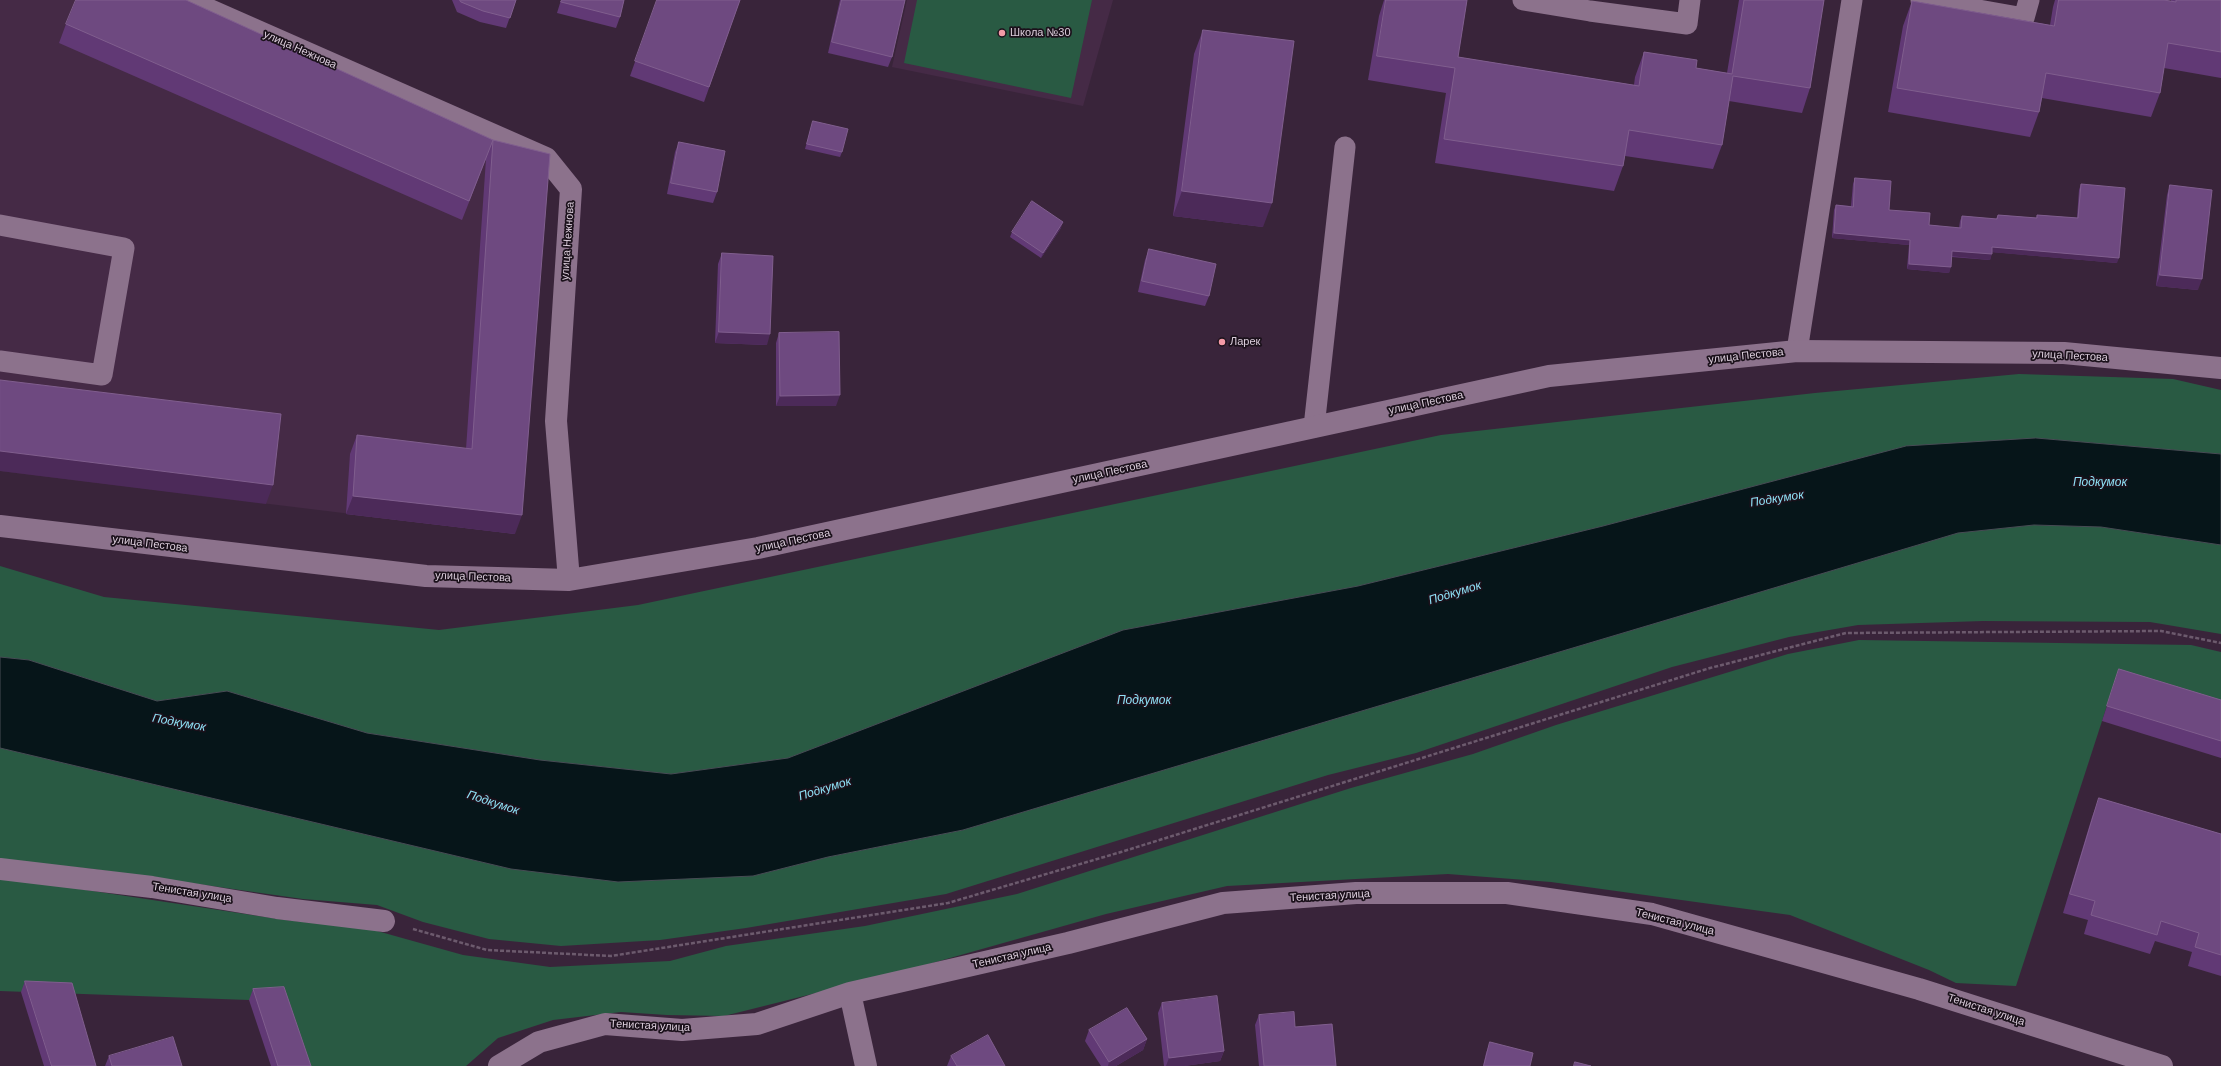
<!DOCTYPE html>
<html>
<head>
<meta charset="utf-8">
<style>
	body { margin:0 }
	canvas { display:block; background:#39243a }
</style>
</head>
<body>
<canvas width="2221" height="1066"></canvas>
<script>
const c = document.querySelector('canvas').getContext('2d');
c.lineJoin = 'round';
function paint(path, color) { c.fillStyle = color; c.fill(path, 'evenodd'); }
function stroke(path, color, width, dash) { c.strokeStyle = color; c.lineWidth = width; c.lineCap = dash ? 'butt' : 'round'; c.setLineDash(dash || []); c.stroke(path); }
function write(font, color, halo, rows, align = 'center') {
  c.font = font + ' Arial,sans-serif'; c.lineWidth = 3.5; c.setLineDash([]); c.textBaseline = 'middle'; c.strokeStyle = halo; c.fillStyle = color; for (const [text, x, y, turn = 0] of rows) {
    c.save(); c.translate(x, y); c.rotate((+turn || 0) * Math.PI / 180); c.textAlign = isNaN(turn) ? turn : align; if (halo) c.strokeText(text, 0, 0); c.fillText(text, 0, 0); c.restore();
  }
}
const built = new Path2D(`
	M0,0H138L543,173L515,534L0,471Z
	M907,0H1113L1083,106L892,67Z`);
const green = new Path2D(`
	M917,0H1092L1071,98L904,63Z
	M2019,374L2173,379L2221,390V454L2036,438L1906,446L1603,526L1358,586L1123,630L788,758L671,774L540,760L367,733L227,691L157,701L29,660L0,657V566L104,597L439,630L638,605L1441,435L1815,393Z
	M2034,525L2101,527L2221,545V634L2150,622L1983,621L1858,625L1789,637L1672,667L1416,753L1328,775L946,894L746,928L660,940L561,946L489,939L423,922L377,905L303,899L93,869L0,860V748L511,869L753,876L828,857L963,830L1958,533Z
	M1859,640L2191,645L2221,652V717L2114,684L2016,986L1956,983L1929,970L1790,915L1551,882L1448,874L1227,886L1106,914L904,971L724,1016L667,1015L621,1012L553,1020L498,1038L466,1066H303L280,998L249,1000L0,991V877L285,920L370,929L463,955L550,967L670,961L726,946L865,926L1017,894L1351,788L1473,754L1556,725L1788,654Z`);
const water = new Path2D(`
	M2036,438L2221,454V545L2101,527L2034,525L1958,533L963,830L828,857L753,876L618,882L511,869L0,748V657L29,660L157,701L227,691L367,733L540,760L671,774L788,758L1123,630L1358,586L1603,526L1906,446Z`);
const path = new Path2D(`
	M413,929L487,950L611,956L948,903L1121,852L1710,668L1846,633L2161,631L2221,643`);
const lane = new Path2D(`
	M1523,0L1590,11L1687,24L1690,0
	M1921,0L2024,18L2029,0
	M0,225L124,248L102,375L0,361
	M1797,351L1852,0
	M1314,427L1345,147`);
const street = new Path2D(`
	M187,0L546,158L571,189L556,421L569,580
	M0,526L426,576L569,580L758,548L1549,376L1797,351L2064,353L2221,368
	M0,869L152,887L277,908L384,921
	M850,993L866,1066
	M499,1066L539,1042L605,1024L682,1030L757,1024L850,993L1068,943L1223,903L1356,893H1507L1652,914L1919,989L2162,1066`);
const wall = new Path2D(`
	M452,0H516L506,28L480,22L457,12Z
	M561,0H624L620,17L616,28L557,13Z
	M657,0H740L704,102L630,76Z
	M840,0H905L892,57L888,67L828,53Z
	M1384,0H1467L1458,57L1634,85L1635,77L1644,52L1696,68L1727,73L1739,0H1824L1810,88L1802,113L1729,101L1722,145L1713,169L1625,156L1623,166L1614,191L1435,163L1446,93L1368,80L1379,16Z
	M2055,0H2164L2171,1V0H2221V78L2164,68L2160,93L2151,117L2042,98L2039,112L2030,137L1888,112L1903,26L1912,1L2050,25L2053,7Z
	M66,24L493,140L515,534L346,514L350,454L357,435L466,449L486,159L462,220L59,43Z
	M1203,30L1263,227L1173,216L1194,54Z
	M813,121L842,152L840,157L805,149L811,127Z
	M679,142L717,192L713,203L667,194L675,152Z
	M1855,178L1889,210L1929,225L1959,228L1960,221L1962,216L1996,219L1998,215L2036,218L2037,215L2077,218L2079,190L2081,184L2117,263L1992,252L1990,260L1952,257L1949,273L1907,269L1909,245L1832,238L1834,210L1836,205L1851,206L1853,184Z
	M2170,185L2198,290L2156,286L2167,195Z
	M1061,228L1041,258L1010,237L1012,232Z
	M1149,249L1209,296L1205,306L1138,292L1145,260Z
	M722,253L767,345L715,343L718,264Z
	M779,333L836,406H776V343Z
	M2119,669L2221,700V758L2102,721Z
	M2099,798L2221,834V976L2188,966L2192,952L2155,941L2150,954L2084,934L2088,920L2063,913L2092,817Z
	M25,981L96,1066H44L21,992Z
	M253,989L311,1066H271L249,1000Z
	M1162,1003L1224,1051L1220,1061L1184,1066H1164L1158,1013Z
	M1259,1015L1295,1027L1336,1066H1259L1255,1025Z
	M1089,1030L1147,1039L1143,1050L1116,1066H1101L1085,1041Z
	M1490,1042L1530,1066H1483L1486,1053Z
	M109,1056L182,1066H105Z
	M951,1056L1005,1066H947Z`);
const shadedWall = new Path2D(`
	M1182,191L1272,203L1263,227L1173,216Z
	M1063,222L1061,228L1041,258L1043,253Z
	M1834,233L1910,240L1909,245L1832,238Z
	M1992,247L2119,258L2117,263L1990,252Z
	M1952,251L1992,254L1990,260L1950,256Z
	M1909,264L1951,267L1949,273L1907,269Z
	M2160,275L2202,279L2198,290L2156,286Z
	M719,332L770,334L767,345L715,343Z
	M840,395L836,406H776L780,396Z
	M0,451L273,485L266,504L0,471Z
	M353,496L522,515L515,534L346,514Z
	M1147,1039L1143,1050L1116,1066H1108L1109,1062Z
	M1224,1051L1220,1061L1184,1066H1166L1169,1058Z`);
const building = new Path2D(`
	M76,0H186L493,140L550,154L522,515L353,496L357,435L472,449L493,140L469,201L66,24Z
	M460,0H516L510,18L483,11L461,2Z
	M562,0H624L620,17L561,2Z
	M657,0H740L709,87L635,61Z
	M842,0H905L892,57L832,42Z
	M1386,0H1467L1458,57L1639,86L1644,52L1697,60L1696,68L1732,74L1744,0H1824L1810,88L1733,76L1722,145L1629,130L1623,166L1444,139L1455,68L1377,56Z
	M2059,0H2164L2176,2V0H2221V52L2168,43L2160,93L2046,73L2039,112L1897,88L1912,1L2054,26Z
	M1203,30L1294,41L1272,203L1182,191Z
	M813,121L848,129L842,152L807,144Z
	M679,142L725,151L717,192L671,183Z
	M1855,178L1891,181L1889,210L1930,213L1929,225L1961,228L1962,216L1997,219L1998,215L2037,218V215L2078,218L2081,184L2125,188L2119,258L1992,247V254L1952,251L1951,267L1909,264L1910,240L1834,233L1836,205L1853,207Z
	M2170,185L2212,190L2202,279L2160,275Z
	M1032,201L1063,222L1043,253L1012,232Z
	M1149,249L1216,264L1209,296L1142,281Z
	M722,253L773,256L770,334L719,332Z
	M839,332L840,395L780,396L779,333Z
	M0,380L281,414L273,485L0,451Z
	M2119,669L2221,700V741L2107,706Z
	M2099,798L2221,834V955L2195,947L2199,933L2161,921L2157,935L2091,915L2095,901L2070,894Z
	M25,981L72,983L96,1066H52Z
	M284,987L311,1066H278L253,989Z
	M1217,996L1224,1051L1169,1058L1162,1003Z
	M1127,1008L1147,1039L1109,1062L1089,1030Z
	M1294,1012L1295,1027L1332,1024L1336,1066H1264L1259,1015Z
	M988,1035L1005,1066H957L951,1056Z
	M173,1037L182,1066H112L109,1056Z
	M1490,1042L1533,1053L1530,1066H1484Z
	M1575,1062L1591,1066H1574Z`);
const markers = [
	[1002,33,4,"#f49aa6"],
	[1222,342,4,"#f49aa6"]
];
const poiNames = [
	["Школа №30",1010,33],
	["Ларек",1230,342]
];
const streetNames = [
	["улица Нежнова",300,50,24],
	["улица Нежнова",568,241,-86],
	["улица Пестова",1746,356,-6],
	["улица Пестова",2070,356,3],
	["улица Пестова",1426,403,-12],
	["улица Пестова",1110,472,-12],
	["улица Пестова",793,541,-12],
	["улица Пестова",150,544,7],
	["улица Пестова",473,577,2],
	["Тенистая улица",192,893,9],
	["Тенистая улица",1330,896,-3],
	["Тенистая улица",1675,922,14],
	["Тенистая улица",1012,956,-13],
	["Тенистая улица",1986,1010,18],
	["Тенистая улица",650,1026,3]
];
const waterNames = [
	["Подкумок",2100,483],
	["Подкумок",1777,499,-9],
	["Подкумок",1455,593,-17],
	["Подкумок",1144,701],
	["Подкумок",179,723,10],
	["Подкумок",825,789,-17],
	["Подкумок",493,803,18]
];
paint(built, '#452a46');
paint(green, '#295a43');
paint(water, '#061519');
stroke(water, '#464c54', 1);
stroke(path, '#6c5a6d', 2.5, [4, 2]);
stroke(lane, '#8c728c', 21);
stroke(street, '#8c728c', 22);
paint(wall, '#613975');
paint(shadedWall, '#4c2a59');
paint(building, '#6e4980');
stroke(building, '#805e8e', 1);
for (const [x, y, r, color] of markers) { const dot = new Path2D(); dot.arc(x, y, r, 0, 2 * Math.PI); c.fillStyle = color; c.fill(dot); stroke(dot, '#1b111b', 1.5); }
write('11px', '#dccedc', '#1b111b', poiNames, 'left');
write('11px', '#dccedc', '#1b111b', streetNames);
write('italic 12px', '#8ee0f5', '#1b111b', waterNames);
</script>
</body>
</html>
